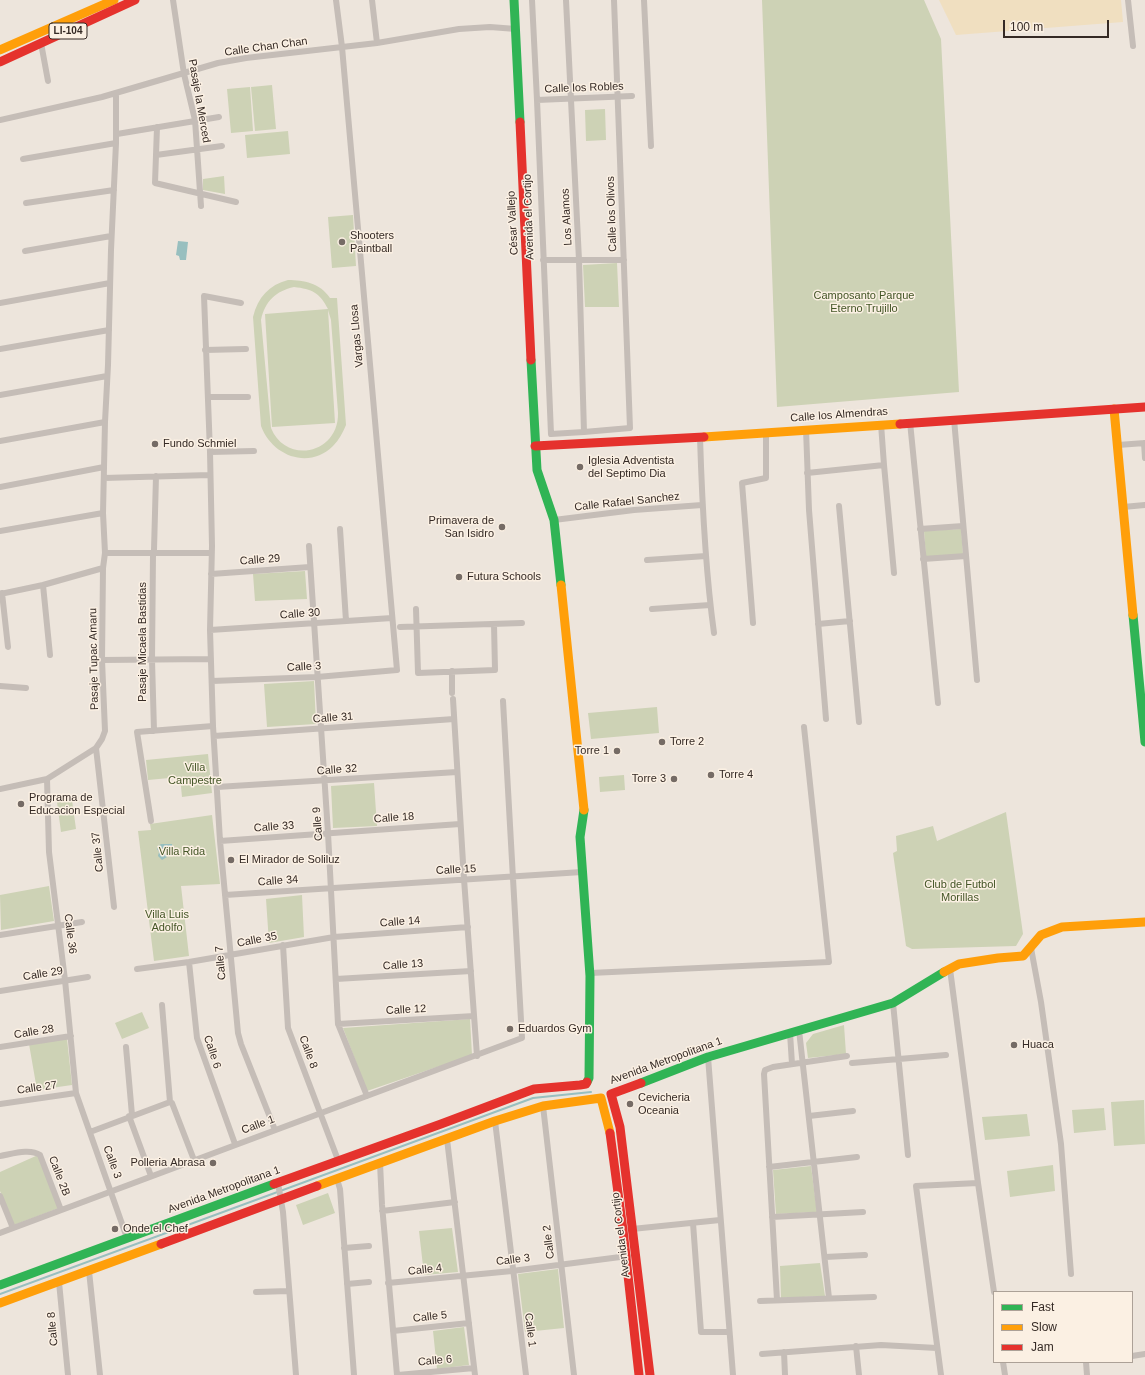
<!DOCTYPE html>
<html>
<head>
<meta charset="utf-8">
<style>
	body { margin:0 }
	#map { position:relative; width:1145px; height:1375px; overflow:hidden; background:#ede5dc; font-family:Arial,sans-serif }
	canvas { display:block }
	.legend { position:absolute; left:993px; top:1291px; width:140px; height:72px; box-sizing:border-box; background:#fbf0e3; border:1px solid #aca197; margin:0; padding:5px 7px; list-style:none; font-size:12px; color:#352a25 }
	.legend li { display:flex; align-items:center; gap:8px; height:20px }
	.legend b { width:20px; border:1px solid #aca197 }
	.scale { position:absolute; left:1003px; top:20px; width:106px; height:18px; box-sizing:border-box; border:2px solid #352a25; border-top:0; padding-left:5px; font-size:12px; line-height:14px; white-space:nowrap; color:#352a25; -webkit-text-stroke:3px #fbf0e3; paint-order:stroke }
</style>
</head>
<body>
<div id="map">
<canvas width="1145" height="1375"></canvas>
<ul class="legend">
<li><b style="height:5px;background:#30b455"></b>Fast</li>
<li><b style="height:5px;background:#ff9f0a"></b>Slow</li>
<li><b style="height:5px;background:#e5322d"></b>Jam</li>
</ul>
<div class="scale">100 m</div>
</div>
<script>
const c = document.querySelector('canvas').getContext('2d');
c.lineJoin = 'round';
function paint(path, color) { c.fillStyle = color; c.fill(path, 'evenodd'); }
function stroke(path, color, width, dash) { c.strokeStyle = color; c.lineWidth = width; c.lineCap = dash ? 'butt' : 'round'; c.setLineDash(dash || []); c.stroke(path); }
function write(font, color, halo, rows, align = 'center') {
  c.font = font + ' Arial,sans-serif'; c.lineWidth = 3; c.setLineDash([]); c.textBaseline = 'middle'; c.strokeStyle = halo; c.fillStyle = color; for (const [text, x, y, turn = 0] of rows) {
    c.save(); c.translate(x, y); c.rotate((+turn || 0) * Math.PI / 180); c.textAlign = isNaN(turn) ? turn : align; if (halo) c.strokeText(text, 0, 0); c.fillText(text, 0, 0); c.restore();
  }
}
const green = new Path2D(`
	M762,0H924L941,39L959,392L777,407Z
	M272,85L276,129L255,131L251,87Z
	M250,87L253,131L231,133L227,89Z
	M605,109L606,140L586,141L585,110Z
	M288,131L290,154L247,158L245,135Z
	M224,176L225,194L203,190V179Z
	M353,215L356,266L332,268L328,217Z
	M617,263L619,307H585L583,265Z
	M288,280C304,280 320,283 330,298H337L346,425C343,432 339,440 333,446C309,470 272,456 261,426L253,317C258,297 269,285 288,280ZM294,287C312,289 320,293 328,309L265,314L272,427L335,423L328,310L331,320L338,413C339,454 286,465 271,428L261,320C265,301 276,291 294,287Z
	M961,529L963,554L926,557L924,531Z
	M305,571L307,599L255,601L253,574Z
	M314,681L316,724L267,727L264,684Z
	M657,707L659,733L591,739L588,713Z
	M208,754L212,793L182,797L180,777L148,780L146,760Z
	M624,775L625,790L600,792L599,777Z
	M374,783L377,826L333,828L331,786Z
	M72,800L76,829L61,832L57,802Z
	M1006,812L1023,934L1016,946L912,949L906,946L893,853L897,851L896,836L933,826L937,841Z
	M212,815L220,884L181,886L189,956L154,961L138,831L151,830L150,824Z
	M49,886L54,921L1,930L0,895Z
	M302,895L304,937L269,943L266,899Z
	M142,1012L149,1028L122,1039L115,1023Z
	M470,1019L472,1055L367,1091L343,1028Z
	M844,1025L846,1054L808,1058L806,1043L813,1034Z
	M67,1039L72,1085L37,1090L29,1044Z
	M1144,1100L1145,1144L1114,1146L1111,1102Z
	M1104,1108L1106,1130L1074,1133L1072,1110Z
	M1027,1114L1030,1136L985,1140L982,1117Z
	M38,1155L59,1208L14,1225L0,1191V1172Z
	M1053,1165L1055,1191L1010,1197L1007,1171Z
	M811,1166L817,1212L776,1214L773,1170Z
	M328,1193L335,1213L303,1225L296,1205Z
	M452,1228L458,1272L424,1275L419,1231Z
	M820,1263L825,1296L781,1298L780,1266Z
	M558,1269L564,1328L525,1332L518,1274Z
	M464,1327L469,1365L437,1369L433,1331Z`);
const sand = new Path2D(`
	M939,0H1121L1123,22L956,35Z`);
const water = new Path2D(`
	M178,241L188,242L186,260H180L179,256L176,255Z
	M161,844H172L173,850L169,852L167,850L165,851L167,857L162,860L158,856L159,852L157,849L158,846Z`);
const stream = new Path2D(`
	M0,1294L533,1098L591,1092`);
const street = new Path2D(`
	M173,0L184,74L195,120L201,206
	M372,0L377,43
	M532,0L537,100L551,434L584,432L630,428L614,0
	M566,0L579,260L584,432
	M644,0L651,146
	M1128,0L1133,46
	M41,43L48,81
	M537,100L632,96
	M0,120L102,97L218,63L246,58L377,43L459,29L490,27L516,29
	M157,127L155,183L236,202
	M117,134L219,117
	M156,155L222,146
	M23,159L116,143
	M26,203L114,190
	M25,251L111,236
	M543,260H624
	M0,303L110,283
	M241,303L204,296L210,452L212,546L210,630L213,726L220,841L238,1033L241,1044L275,1130
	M0,349L109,330
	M205,350L246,349
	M0,395L107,376
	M208,397H248
	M954,419L977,680
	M910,422L938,703
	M881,424L884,465L894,573
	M806,429L809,510L826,719
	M700,437C702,502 705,568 714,633
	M0,441L105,422
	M1144,443L1145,458
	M1118,445L1145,443
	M210,452L254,451
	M807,473L884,465
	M104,478L210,475
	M0,487L104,467
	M839,506L859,722
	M1123,507L1145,505
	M554,520L634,510L702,505
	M340,529L346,621
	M920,529L963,526
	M0,531L103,513
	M309,546L328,833L338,1024L367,1096
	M154,550L156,476
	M105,553L103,513L105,422L108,365L111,250L116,143V93
	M153,554L152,660L154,731
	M923,559L966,556
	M647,560L706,556
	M211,574L310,567
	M43,585L50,655
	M2,593L8,647
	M0,594L43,585L103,568L105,553H211
	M416,609L418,673L495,670L494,624
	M652,609L710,605
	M753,623L742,483L766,478V432
	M818,624L850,621
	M400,627L522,623
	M210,630L392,618
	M102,660L211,659
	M212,681L317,677L397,670L342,47L336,0
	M0,686L26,688
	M452,693V671
	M453,699L464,879L477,1056
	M214,736L454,719
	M96,748L114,907
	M47,779L49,852L65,980L76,1093L127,1238
	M217,787L457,772
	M0,789L47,779L96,748L102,739L105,731L102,660L103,568
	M151,821L137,732L213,726
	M220,841L460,824
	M225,895L582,872
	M0,935L82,922
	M283,945L288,1028L338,1160
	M1031,948L1041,1002L1061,1144L1071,1274
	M189,962L197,1038L235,1144
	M137,969L189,962L334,937L468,927
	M950,969L978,1183L994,1292
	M590,973L829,962L804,727
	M336,979L471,971
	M0,991L88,977
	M893,1003L908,1155
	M162,1005L170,1102L172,1103L194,1160
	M338,1024L474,1016
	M799,1030L829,1298
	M790,1033L792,1064
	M0,1047L71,1036
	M126,1047L132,1115
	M708,1057L733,1375
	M852,1063L946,1055
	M0,1104L76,1093
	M543,1106L574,1375
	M129,1116L151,1176
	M809,1116L853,1111
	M495,1121L526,1375
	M90,1132L170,1102
	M447,1139L475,1375
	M0,1156C12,1154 30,1148 40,1155L61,1210
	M380,1163L382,1205L397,1375
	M769,1167L857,1157
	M337,1179L340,1189L354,1375
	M278,1183L283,1212L296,1375
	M0,1196L13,1228
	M382,1211L455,1202
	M772,1217L863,1212
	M693,1223L701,1332H729
	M632,1229L720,1220
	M0,1233L522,1038L503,701
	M344,1248L369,1246
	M825,1257L865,1255
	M89,1271L100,1375
	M59,1282L68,1375
	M388,1283L512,1271L628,1256
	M347,1284L369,1282
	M256,1292L289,1291
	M777,1300L764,1074L765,1070L773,1067L847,1056
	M760,1301L874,1297
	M393,1331L469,1323
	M856,1346L859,1375
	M784,1352L785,1375
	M762,1354L881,1345L937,1348
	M1132,1356L1145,1354
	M1003,1362L1005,1375
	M1086,1362L1087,1375
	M398,1375L474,1368
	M941,1375L916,1186L978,1183`);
const fast = new Path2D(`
	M514,0L520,122
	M531,360L537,470L554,520L561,585
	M1133,615L1145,742
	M584,810L580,837L590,976L589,1078L587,1082
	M641,1083L708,1057L893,1003L944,972
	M0,1285L274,1184`);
const slow = new Path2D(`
	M0,50L114,0
	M1114,409L1133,615
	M704,437L900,424
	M561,585L584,810
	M944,972L959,964L998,958L1023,956L1041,935L1062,927L1145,922
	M317,1186L495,1121L543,1106L601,1098L610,1133
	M0,1303L161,1244`);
const jam = new Path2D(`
	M0,62L135,0
	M520,122L531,360
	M900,424L1145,407
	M535,446L704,437
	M641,1083L611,1094L620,1127L650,1375
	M610,1133L623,1230L639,1375
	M274,1184L441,1124L534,1089L580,1085L586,1084L587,1082
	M161,1244L317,1186`);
const markers = [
	[342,242,4,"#756b65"],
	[155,444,4,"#756b65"],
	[580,467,4,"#756b65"],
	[502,527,4,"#756b65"],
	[459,577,4,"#756b65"],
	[662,742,4,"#756b65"],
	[617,751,4,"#756b65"],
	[711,775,4,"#756b65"],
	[674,779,4,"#756b65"],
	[21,804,4,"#756b65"],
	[231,860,4,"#756b65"],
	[510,1029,4,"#756b65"],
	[1014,1045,4,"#756b65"],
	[630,1104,4,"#756b65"],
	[213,1163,4,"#756b65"],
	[115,1229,4,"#756b65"]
];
const shields = [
	[68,31,38]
];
const shieldNames = [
	["LI-104",68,31]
];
const streetNames = [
	["Calle Chan Chan",266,47,-8],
	["Calle los Robles",584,88,-2],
	["Pasaje la Merced",199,101,80],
	["Calle los Olivos",612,214,-92],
	["Avenida el Cortijo",529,217,-92],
	["Los Alamos",567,217,-93],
	["César Vallejo",513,223,-93],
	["Vargas Llosa",357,336,-95],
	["Calle los Almendras",839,415,-4],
	["Calle Rafael Sanchez",627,502,-6],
	["Calle 29",260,560,-4],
	["Calle 30",300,614,-4],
	["Pasaje Micaela Bastidas",143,642,-90],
	["Pasaje Tupac Amaru",94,659,-91],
	["Calle 3",304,667,-3],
	["Calle 31",333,718,-4],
	["Calle 32",337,770,-4],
	["Calle 18",394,818,-4],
	["Calle 9",318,824,-94],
	["Calle 33",274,827,-4],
	["Calle 37",98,852,-96],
	["Calle 15",456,870,-3],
	["Calle 34",278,881,-4],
	["Calle 14",400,922,-4],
	["Calle 36",70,934,83],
	["Calle 35",257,940,-11],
	["Calle 7",221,963,-95],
	["Calle 13",403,965,-4],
	["Calle 29",43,974,-9],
	["Calle 12",406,1010,-3],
	["Calle 28",34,1032,-9],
	["Calle 6",212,1052,72],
	["Calle 8",308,1052,70],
	["Avenida Metropolitana 1",666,1061,-20],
	["Calle 27",37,1088,-8],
	["Calle 1",258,1125,-20],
	["Calle 3",112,1162,70],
	["Calle 2B",59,1176,69],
	["Avenida Metropolitana 1",224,1190,-20],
	["Avenida el Cortijo",621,1235,-97],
	["Calle 2",549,1242,-97],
	["Calle 3",513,1260,-7],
	["Calle 4",425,1270,-6],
	["Calle 5",430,1317,-6],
	["Calle 8",53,1329,-95],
	["Calle 1",530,1330,83],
	["Calle 6",435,1361,-5]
];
const poiNames = [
	["Shooters",350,236],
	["Paintball",350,249],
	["Fundo Schmiel",163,444],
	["Iglesia Adventista",588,461],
	["del Septimo Dia",588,474],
	["Primavera de",494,521,"right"],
	["San Isidro",494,534,"right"],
	["Futura Schools",467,577],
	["Torre 2",670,742],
	["Torre 1",609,751,"right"],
	["Torre 4",719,775],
	["Torre 3",666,779,"right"],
	["Programa de",29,798],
	["Educacion Especial",29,811],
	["El Mirador de Soliluz",239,860],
	["Eduardos Gym",518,1029],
	["Huaca",1022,1045],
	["Cevicheria",638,1098],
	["Oceania",638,1111],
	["Polleria Abrasa",205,1163,"right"],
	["Onde el Chef",123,1229]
];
const parkNames = [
	["Camposanto Parque",864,296],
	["Eterno Trujillo",864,309],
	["Villa",195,768],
	["Campestre",195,781],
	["Villa Rida",182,852],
	["Club de Futbol",960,885],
	["Morillas",960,898],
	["Villa Luis",167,915],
	["Adolfo",167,928]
];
paint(green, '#cdd2b5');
paint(sand, '#f0dfc0');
paint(water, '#98bfbf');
stroke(stream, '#98bfbf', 2);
stroke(street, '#c5bdb7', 6);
stroke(fast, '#30b455', 9);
stroke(slow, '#ff9f0a', 9);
stroke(jam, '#e5322d', 9);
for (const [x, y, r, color] of markers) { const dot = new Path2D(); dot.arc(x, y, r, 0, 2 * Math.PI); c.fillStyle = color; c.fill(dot); stroke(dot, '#fbf0e3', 1.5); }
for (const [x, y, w] of shields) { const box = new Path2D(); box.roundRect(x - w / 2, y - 8, w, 16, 3); c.fillStyle = '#fbf0e3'; c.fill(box); stroke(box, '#352a25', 1); }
write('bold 10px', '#352a25', null, shieldNames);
write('11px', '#352a25', '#fbf0e3', streetNames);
write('11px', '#352a25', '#fbf0e3', poiNames, 'left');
write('11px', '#445627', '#fbf0e3', parkNames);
</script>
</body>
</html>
